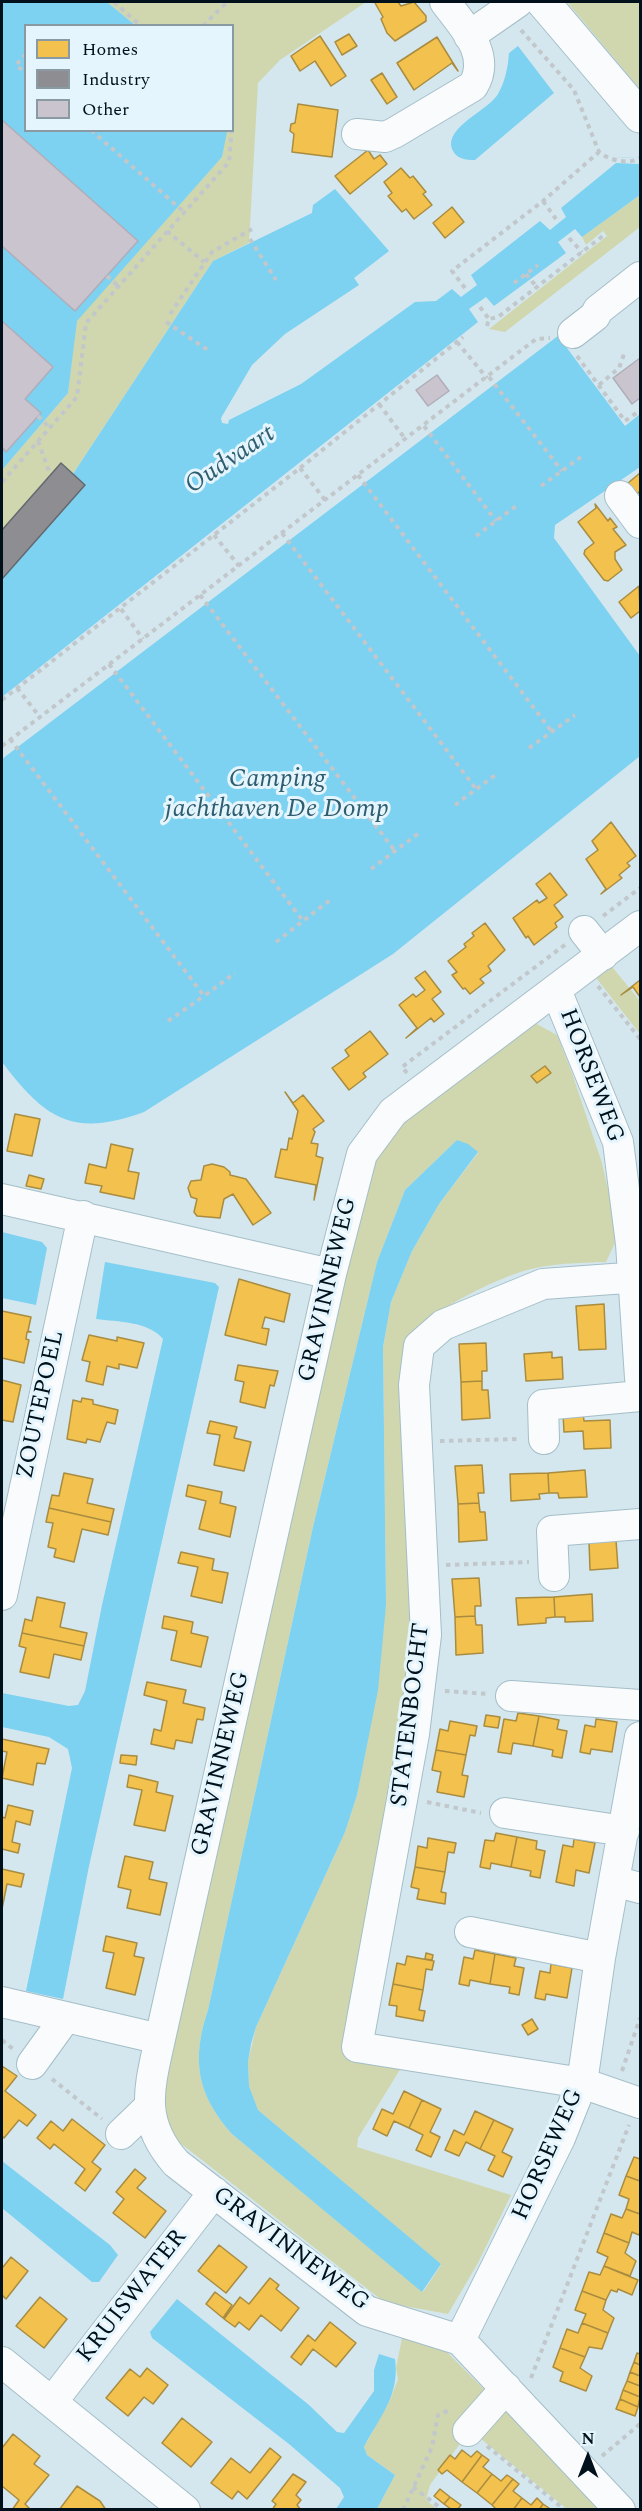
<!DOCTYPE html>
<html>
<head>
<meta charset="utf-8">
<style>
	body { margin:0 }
	#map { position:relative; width:642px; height:2511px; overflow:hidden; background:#d4e7ee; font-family:Spectral,serif }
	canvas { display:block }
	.frame { position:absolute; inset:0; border:3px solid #00111b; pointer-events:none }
	.legend { position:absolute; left:24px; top:24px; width:210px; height:108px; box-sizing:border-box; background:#e5f5fd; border:2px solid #899aa3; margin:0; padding:8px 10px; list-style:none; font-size:18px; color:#00111b }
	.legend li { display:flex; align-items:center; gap:12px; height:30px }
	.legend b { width:30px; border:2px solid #899aa3 }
	.north { position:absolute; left:558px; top:2427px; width:60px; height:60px; -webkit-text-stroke:4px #e5f5fd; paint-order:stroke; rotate:0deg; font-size:16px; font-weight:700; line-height:24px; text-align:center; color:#00111b }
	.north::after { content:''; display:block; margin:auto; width:21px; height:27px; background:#00111b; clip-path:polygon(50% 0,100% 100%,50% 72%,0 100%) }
</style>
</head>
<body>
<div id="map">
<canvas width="642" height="2511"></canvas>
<div class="frame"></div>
<ul class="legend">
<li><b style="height:16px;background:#f2c14e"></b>Homes</li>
<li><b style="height:16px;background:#8d8d92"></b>Industry</li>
<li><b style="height:16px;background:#cac4cf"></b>Other</li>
</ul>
<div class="north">N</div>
</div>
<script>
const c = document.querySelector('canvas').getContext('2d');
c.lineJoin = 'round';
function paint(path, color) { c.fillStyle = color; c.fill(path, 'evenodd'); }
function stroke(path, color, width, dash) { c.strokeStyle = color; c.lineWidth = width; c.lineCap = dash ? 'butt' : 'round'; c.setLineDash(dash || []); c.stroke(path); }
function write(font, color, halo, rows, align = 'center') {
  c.font = font + ' Spectral,serif'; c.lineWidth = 6; c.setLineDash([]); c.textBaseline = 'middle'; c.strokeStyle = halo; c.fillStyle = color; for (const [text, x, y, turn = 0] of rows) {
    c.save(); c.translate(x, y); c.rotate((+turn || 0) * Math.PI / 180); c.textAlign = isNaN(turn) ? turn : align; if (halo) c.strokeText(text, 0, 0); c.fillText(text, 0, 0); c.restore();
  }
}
const green = new Path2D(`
	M107,2H366L280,60L258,83L249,243L213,261L73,474L61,463L2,530V470L68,393L76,321L222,157L226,131L232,130V26L135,25Z
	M567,2H640V89Z
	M640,195V227L505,332L489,329L607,236L603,231L586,245L582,237Z
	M609,963L640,1001V1034L593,974Z
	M533,1022L557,1035L572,1073L602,1163L612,1207L615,1243L606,1262C580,1263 552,1263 527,1270C496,1279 453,1301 427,1320L416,1663L353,2027L401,2068L358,2138L357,2147L511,2195L478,2263L448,2314L393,2304L379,2298L166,2132L158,2097L372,1156L406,1116ZM457,1140L478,1153L439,1204L412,1251L391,1302L383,1347L386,1605L365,1752L357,1795L345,1832L256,2027L248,2062L249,2086L258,2110L441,2265L423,2292L232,2134C197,2095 191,2060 208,2010L313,1527L377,1262L405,1190Z
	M403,2333L441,2346L603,2509H567L470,2430L430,2485L426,2500L437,2509H377L395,2475L367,2455L364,2447L390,2400L398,2379L396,2368Z`);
const water = new Path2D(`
	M2,2H107L135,25L26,26V130L227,132L222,157L77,321L68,393L2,470Z
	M518,46L554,93L475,160C466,160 456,159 452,149C444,127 489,110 498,94C505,82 508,67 509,53Z
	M640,154V195L582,237L575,229L558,242L566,253L494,306L486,297L469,309L478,322L2,697V579L85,485L73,474L213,261L312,213L313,205L335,189L389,251L354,278L359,285L285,334L252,365L221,418L222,423L228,424L229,420L301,384L415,302L436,301L452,289L461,297L477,285L471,275L540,221L550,230L566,217L561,208L616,163V157L636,158Z
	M567,329L564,344L625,426L640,414V467L555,525L554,538L640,656V756L393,954L144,1112C73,1138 45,1119 2,1062V759Z
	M457,1140L468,1144L478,1152L439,1204L412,1251L391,1302L383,1347L386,1605L378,1690L357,1795L345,1832L256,2027L251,2044L248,2062L249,2086L258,2110L441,2264L422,2292L232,2134C197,2095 191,2060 208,2010L313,1527L377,1262L405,1190Z
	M2,1232L42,1242L47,1248L36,1305L2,1298Z
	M105,1262L215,1283L219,1287L89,1866L63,1999L26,1991L72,1768L68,1749L49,1737L2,1727V1693L69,1706L78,1705L85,1691L102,1605L163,1339C148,1321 118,1322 96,1319Z
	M2,2161L110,2245L118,2255L99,2282H92L2,2208Z
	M177,2299L309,2405L337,2432L344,2433L374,2391V2370L379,2354L395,2359C400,2396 380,2416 364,2447L367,2455L395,2475L377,2509H336L344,2497L340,2488L289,2444L152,2338L150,2332Z`);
const pier = new Path2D(`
	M640,151L639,164L616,163V157L636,158L635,154Z`);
const homes = new Path2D(`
	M377,2H398L401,6L414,2L426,16V21L395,41L387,33L381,19L383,17L375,3Z
	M349,34L357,46L342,55L335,42Z
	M320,36L346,76L331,86L315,61L300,71L291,56Z
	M437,37L458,71L452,63L414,90L397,63Z
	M382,73L397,97L387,104L371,80Z
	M298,104L338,110L332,157L292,152L294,134L290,131L291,124L295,123Z
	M368,150L374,159L380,155L387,164L350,194L335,176Z
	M401,168L410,178L413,176L426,192L423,194L432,205L414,219L406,209L402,212L388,196L392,193L384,182Z
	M452,207L464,222L445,238L433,223Z
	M640,473V491L637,494L628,483Z
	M595,504L608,521L610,518L617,527L613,529L626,545L615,552V559L622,570L608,581L604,580L584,554L585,550L594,543L578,522L596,508Z
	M639,586L640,611L631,618L619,602Z
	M611,822L636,856L627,863L630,866L619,875L622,878L601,894L606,889L586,859L598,850L592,841Z
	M550,873L567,895L554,905L563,917L555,923L557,927L534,945L528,936L526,938L513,918L537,900L539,903L547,898L536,884Z
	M485,923L505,950L488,966L491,971L480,979L484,983L470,994L465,988L463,989L452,975L457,972L448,961L466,947L464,944L474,936L472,933Z
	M425,971L441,992L432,999L444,1014L434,1022L431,1018L406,1038L417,1028L399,1005L413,994L416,997L425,990L415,978Z
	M640,980V997L633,987L621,995Z
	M370,1031L388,1054L363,1073L366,1077L349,1090L332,1068L349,1056L345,1050Z
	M545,1066L551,1073L537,1083L531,1076Z
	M285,1092L293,1103L303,1095L324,1121L313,1129L315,1132L311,1143L318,1144L316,1156L323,1158L314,1200L316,1185L275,1177L281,1149L287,1150L289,1138L292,1139L298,1111Z
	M15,1114L40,1119L32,1156L7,1151Z
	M111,1144L133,1149L128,1171L139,1173L134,1199L100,1192L102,1186L85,1183L89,1164L106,1168Z
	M212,1164L224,1167L230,1172V1175L246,1179L271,1213L253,1225L233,1194L224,1199L220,1218L197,1216L194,1212L197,1199L191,1197L188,1188L191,1181L201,1180L204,1166Z
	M29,1175L44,1179L41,1189L26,1186Z
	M239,1279L290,1294L284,1322L265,1317L262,1328L269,1329L266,1345L225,1335Z
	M604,1304L606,1349L579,1350L576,1306Z
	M2,1311L31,1317L28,1331L31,1332H27L26,1339L29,1340L24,1363L2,1358Z
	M89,1335L117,1341V1337L144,1343L137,1368L119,1364V1369L107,1366L103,1385L86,1381L90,1362L82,1360Z
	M486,1343L487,1371H482V1381L461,1382L459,1344Z
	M552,1352V1358L562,1357L563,1379L526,1381L524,1354Z
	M238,1365L278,1371L274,1386L270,1385L265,1408L240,1402L244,1382L235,1380Z
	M2,1380L21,1385L13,1422L2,1420Z
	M482,1381V1390H488L490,1418L462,1420L461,1382Z
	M82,1398L93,1400V1404L118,1410L115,1424L107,1422L100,1442L87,1439L86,1443L67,1439L73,1400L81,1402Z
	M583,1413L584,1421L610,1420L611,1448L584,1449L583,1431L564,1432L563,1414Z
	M210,1421L237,1427L234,1438L251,1442L244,1471L214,1465L220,1435L207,1433Z
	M482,1465L484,1493H478L479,1503L458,1504L455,1466Z
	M585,1470L587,1497L559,1498L558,1493H549L548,1473Z
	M64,1473L93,1479L87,1503L114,1509L111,1522L49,1508L52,1495L59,1496Z
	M548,1473L549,1493L539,1494L540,1499L511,1501L510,1474Z
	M188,1485L222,1492L220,1503L236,1507L230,1537L199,1529L206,1501L186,1496Z
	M479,1503L480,1512H485L487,1540L459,1542L458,1504Z
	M49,1508L111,1522L108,1535L82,1529L74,1562L54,1557L56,1549L48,1547L53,1523L46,1522Z
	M616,1540L618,1568L590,1570L589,1541Z
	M181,1552L214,1559L212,1570L228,1573L222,1603L191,1596L198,1567L178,1563Z
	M479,1578L481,1606H475V1616L455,1617L452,1579Z
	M592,1594L593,1621L565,1622V1617H555L554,1597Z
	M37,1597L65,1603L60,1627L87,1633L84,1646L22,1633L25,1619L32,1621Z
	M554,1597L555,1617L546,1618V1623L518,1625L516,1598Z
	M164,1616L193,1622L191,1633L208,1637L201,1667L171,1660L177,1631L162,1628Z
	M475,1616L476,1625H482L483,1653L456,1655L455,1617Z
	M22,1633L84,1646L81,1660L54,1654L49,1678L20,1672L26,1648L19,1646Z
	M147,1682L186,1690L183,1703L205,1708L203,1720L197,1719L192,1743L176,1740L174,1749L151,1744L154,1729L161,1731L167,1701L144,1695Z
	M518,1713L539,1716L533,1746L513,1743L511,1754L498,1752L504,1719L516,1721Z
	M486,1715L500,1717L498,1728L484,1726Z
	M539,1716L559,1720L557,1729L567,1731L562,1758L552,1756L553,1750L533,1746Z
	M596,1719L617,1722L612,1752L591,1749L590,1754L580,1752L585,1725L595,1727Z
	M450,1721L477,1726L475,1736L470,1735L466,1755L436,1750L440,1729L448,1731Z
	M2,1739L49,1749L45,1764L37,1763L33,1785L2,1778L7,1752L2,1751Z
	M436,1750L466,1755L462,1775L468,1776L464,1797L437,1792L441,1772L432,1770Z
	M121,1755L137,1756L136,1765L120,1763Z
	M129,1775L158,1782L156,1792L173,1796L165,1831L134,1825L142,1790L127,1787Z
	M8,1805L33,1811L30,1825L16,1821L12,1842L20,1844L18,1853L2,1849V1817L5,1818Z
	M496,1833L517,1837L511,1867L491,1863L490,1869L480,1867L485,1840L494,1841Z
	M517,1837L537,1841L536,1849L545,1851L540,1878L530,1876L531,1871L511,1867Z
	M428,1838L456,1843L454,1853L448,1852L445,1872L415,1867L418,1846L427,1848Z
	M574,1839L595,1843L589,1873L576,1870L574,1886L556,1882L563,1845L573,1847Z
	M125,1856L153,1862L149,1879L167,1883L160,1915L127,1908L131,1890L118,1887Z
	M415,1867L445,1872L441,1892L446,1893L445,1904L417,1899L419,1889L411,1887Z
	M2,1869L24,1874L21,1887L7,1884L2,1909Z
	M106,1936L137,1943L134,1956L144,1958L135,1995L106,1988L114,1953L103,1951Z
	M475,1950L495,1954L490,1984L470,1980L469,1986L459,1984L464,1957L473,1959Z
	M426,1953L433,1955L432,1960L425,1959Z
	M495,1954L516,1958L514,1966L524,1968L519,1995L509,1993L510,1987L490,1984Z
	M407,1956L434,1961L432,1970L426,1969L423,1990L393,1984L397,1963L405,1965Z
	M551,1964L572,1968L567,1998L546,1994L545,2000L535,1998L540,1971L550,1973Z
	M393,1984L423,1990L419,2010L425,2011L423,2021L396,2016L397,2006L389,2005Z
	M532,2019L538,2029L528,2035L522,2025Z
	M2,2066L17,2076L5,2091L36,2115L27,2126L19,2120L4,2138L2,2136Z
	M404,2091L422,2100L409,2128L394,2121L387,2136L373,2129L382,2109L393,2114Z
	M422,2100L441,2109L430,2132L440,2137L431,2157L416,2150L423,2135L409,2128Z
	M475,2111L494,2120L480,2149L466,2142L459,2156L445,2150L454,2130L464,2135Z
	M72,2119L105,2145L92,2162L101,2169L85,2191L75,2183L85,2169L54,2144L50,2149L37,2138L51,2121L63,2131Z
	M494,2120L513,2129L502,2152L512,2157L503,2177L488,2170L495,2156L480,2149Z
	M634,2157L640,2159V2181L626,2176Z
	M135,2169L146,2178L137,2188L166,2211L145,2238L113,2213L124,2199L116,2192Z
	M626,2176L640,2181V2214L626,2209L629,2199L619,2195Z
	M626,2209L640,2214V2232L639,2235L632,2232L629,2243L604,2233L611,2214L622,2218Z
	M604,2233L629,2243L625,2253L636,2261L630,2276L604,2266L608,2257L597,2252Z
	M219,2245L247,2267L226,2293L198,2271Z
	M11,2257L28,2271L6,2299L2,2295V2266L3,2267Z
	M604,2266L638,2280L632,2295L618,2289L617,2292L611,2290L606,2300L582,2291L589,2272L600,2275Z
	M270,2278L279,2285L276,2289L299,2308L281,2331L261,2315L249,2330L239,2322L235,2327L224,2319L240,2297L249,2304Z
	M582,2291L606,2300L603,2310L614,2318L608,2333L582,2323L586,2314L575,2310Z
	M215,2292L232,2305L223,2318L206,2304Z
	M40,2297L67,2319L44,2348L16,2326Z
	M330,2322L356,2343L336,2367L313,2349L301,2365L291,2357L308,2335L315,2341Z
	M582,2323L608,2333L602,2349L589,2347L585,2357L560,2348L567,2329L578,2333Z
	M560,2348L585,2357L580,2368L592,2376L586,2391L560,2381L563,2372L553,2367Z
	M637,2353L640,2354V2365L634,2362Z
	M634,2362L640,2365V2376L630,2372Z
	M147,2368L168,2385L153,2404L144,2397L128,2416L106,2398L130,2369L140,2377Z
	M630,2372L640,2376V2386L627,2381Z
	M627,2381L640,2386V2397L623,2390Z
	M623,2390L640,2397L638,2407L620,2399Z
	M620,2399L638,2407L635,2416L616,2409Z
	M182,2418L212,2442L191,2467L162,2443Z
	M13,2434L40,2456L34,2464L49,2475L25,2504L31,2510H12L19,2500L2,2486V2448Z
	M270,2448L281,2457L247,2499L238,2491L232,2499L211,2483L231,2458L250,2473Z
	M462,2450L471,2457L477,2451L482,2455L462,2482L447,2470L442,2474L438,2470L450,2455L455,2459Z
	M482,2455L489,2460L483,2467L492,2474L477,2493L462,2482Z
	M293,2474L306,2482L296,2495L301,2500L297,2505L301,2510H272L276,2504L272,2501Z
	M492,2474L501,2481L507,2475L513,2479L492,2505L477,2493Z
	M513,2479L519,2484L513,2491L522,2498L513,2510H497L492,2505Z
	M77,2486L100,2501L106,2510H59Z
	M440,2489L450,2497L444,2504L434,2496Z
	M450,2497L461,2505L457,2510H452L444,2504Z
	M522,2498L531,2505L537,2498L543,2504L539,2510H513Z
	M543,2504L549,2508L548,2510H539Z`);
const industry = new Path2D(`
	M61,463L85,485L2,579V530Z`);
const building = new Path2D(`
	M2,120L138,241L75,311L2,246Z
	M2,321L53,367L25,399L41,413L6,452L2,447Z
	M640,358V398L632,404L613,378Z
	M437,375L449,391L428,406L416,390Z`);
const path = new Path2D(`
	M114,2L141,26
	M203,26L227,2
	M521,30L574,90L599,152C608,160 629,165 640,158
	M26,54L16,65L26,73
	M91,130L184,212
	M543,201L556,219
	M167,231L204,262
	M569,238L582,252
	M250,239L276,280
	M526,274L536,286
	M107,276L118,286
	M514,283L538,265
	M465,288L452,271L543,201L599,152
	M480,307L489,319
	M170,314L212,252L252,229
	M166,322L208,350
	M487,326L489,319L498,317L604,235
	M457,342L487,378
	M577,356L625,421L639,411
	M489,377L562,471
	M599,385L619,368L624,354
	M379,404L406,440
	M38,416L49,427
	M424,426L496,521
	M38,441L50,474
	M300,468L325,500
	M358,475L552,732
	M2,482L77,397L86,323L229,162L232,128
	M541,486L581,457
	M282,533L476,789
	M214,535L239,566
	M476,536L516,506
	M200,595L395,851
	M121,609L143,639
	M109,664L303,921
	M17,688L40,717
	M2,700L300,468L463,337
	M10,739L204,996L235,973
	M2,746L536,339L550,338
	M529,748L575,715
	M455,805L498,773
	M371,869L419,833
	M603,916L640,888
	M276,942L330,900
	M598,986L640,1039
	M168,1021L204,996
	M407,1073L402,1067L566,944
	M440,1441L520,1439
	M446,1565L529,1562
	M445,1691L488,1694
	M427,1802L481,1813
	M2,2040L13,2049
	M622,2071L640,2018
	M52,2079L102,2119
	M531,2378L629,2125
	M487,2446L565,2510
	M602,2456L640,2424
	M413,2487L443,2510
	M403,2510L432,2447L438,2415L452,2409`);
const minor = new Path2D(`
	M469,36L518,2
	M357,134L385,137L394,133L473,86C492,55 463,26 445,2
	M573,333L595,316L598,310L640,277
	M620,496L640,523
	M584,931L603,955
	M556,990L618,1142L631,1244L640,1378
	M2,1199L331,1274
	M640,1277L543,1284L443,1325L419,1346L414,1385L426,1635L414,1734L357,2047L582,2083L640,2103
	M544,1439L543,1405L640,1396
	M554,1576L552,1531L640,1524
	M2,1595L83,1216
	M511,1696L640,1705
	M505,1813L624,1831
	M614,1881L640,1888
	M470,1932L600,1958
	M2,2002L160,2039
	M32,2064L66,2017
	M121,2134L149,2107
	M460,2340L560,2138L582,2083L600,1958L640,1737
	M2,2362L185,2510
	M52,2402L214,2192
	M468,2431L506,2388
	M620,2510L460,2340L367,2311L176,2163C139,2121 149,2089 160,2039L331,1274L362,1154L393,1112L640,926`);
const major = new Path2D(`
	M543,2L640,116`);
const streetNames = [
	["HORSEWEG",590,1076,69],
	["GRAVINNEWEG",329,1290,-77],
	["ZOUTEPOEL",42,1405,-78],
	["STATENBOCHT",412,1715,-83],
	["GRAVINNEWEG",222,1764,-77],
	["HORSEWEG",549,2155,-66],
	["GRAVINNEWEG",290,2250,37],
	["KRUISWATER",133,2297,-52]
];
const waterNames = [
	["Oudvaart",231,461,-34],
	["Camping",277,781],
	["jachthaven De Domp",277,811]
];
paint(green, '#d0d7ae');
paint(water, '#7dd1f1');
paint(pier, '#d4e7ee');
paint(homes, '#f2c14e');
stroke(homes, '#a98c3f', 1.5);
paint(industry, '#8d8d92');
stroke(industry, '#63686e', 1.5);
paint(building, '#cac4cf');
stroke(building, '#b1adb8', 1.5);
stroke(minor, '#a4bec8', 32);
stroke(major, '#a4bec8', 35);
stroke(path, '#c1c7cb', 4, [4.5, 4.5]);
stroke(minor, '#f9fbfc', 30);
stroke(major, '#f9fbfc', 33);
write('24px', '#00111b', '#e5f5fd', streetNames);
write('italic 26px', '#2f5d70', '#e5f5fd', waterNames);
</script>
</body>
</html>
